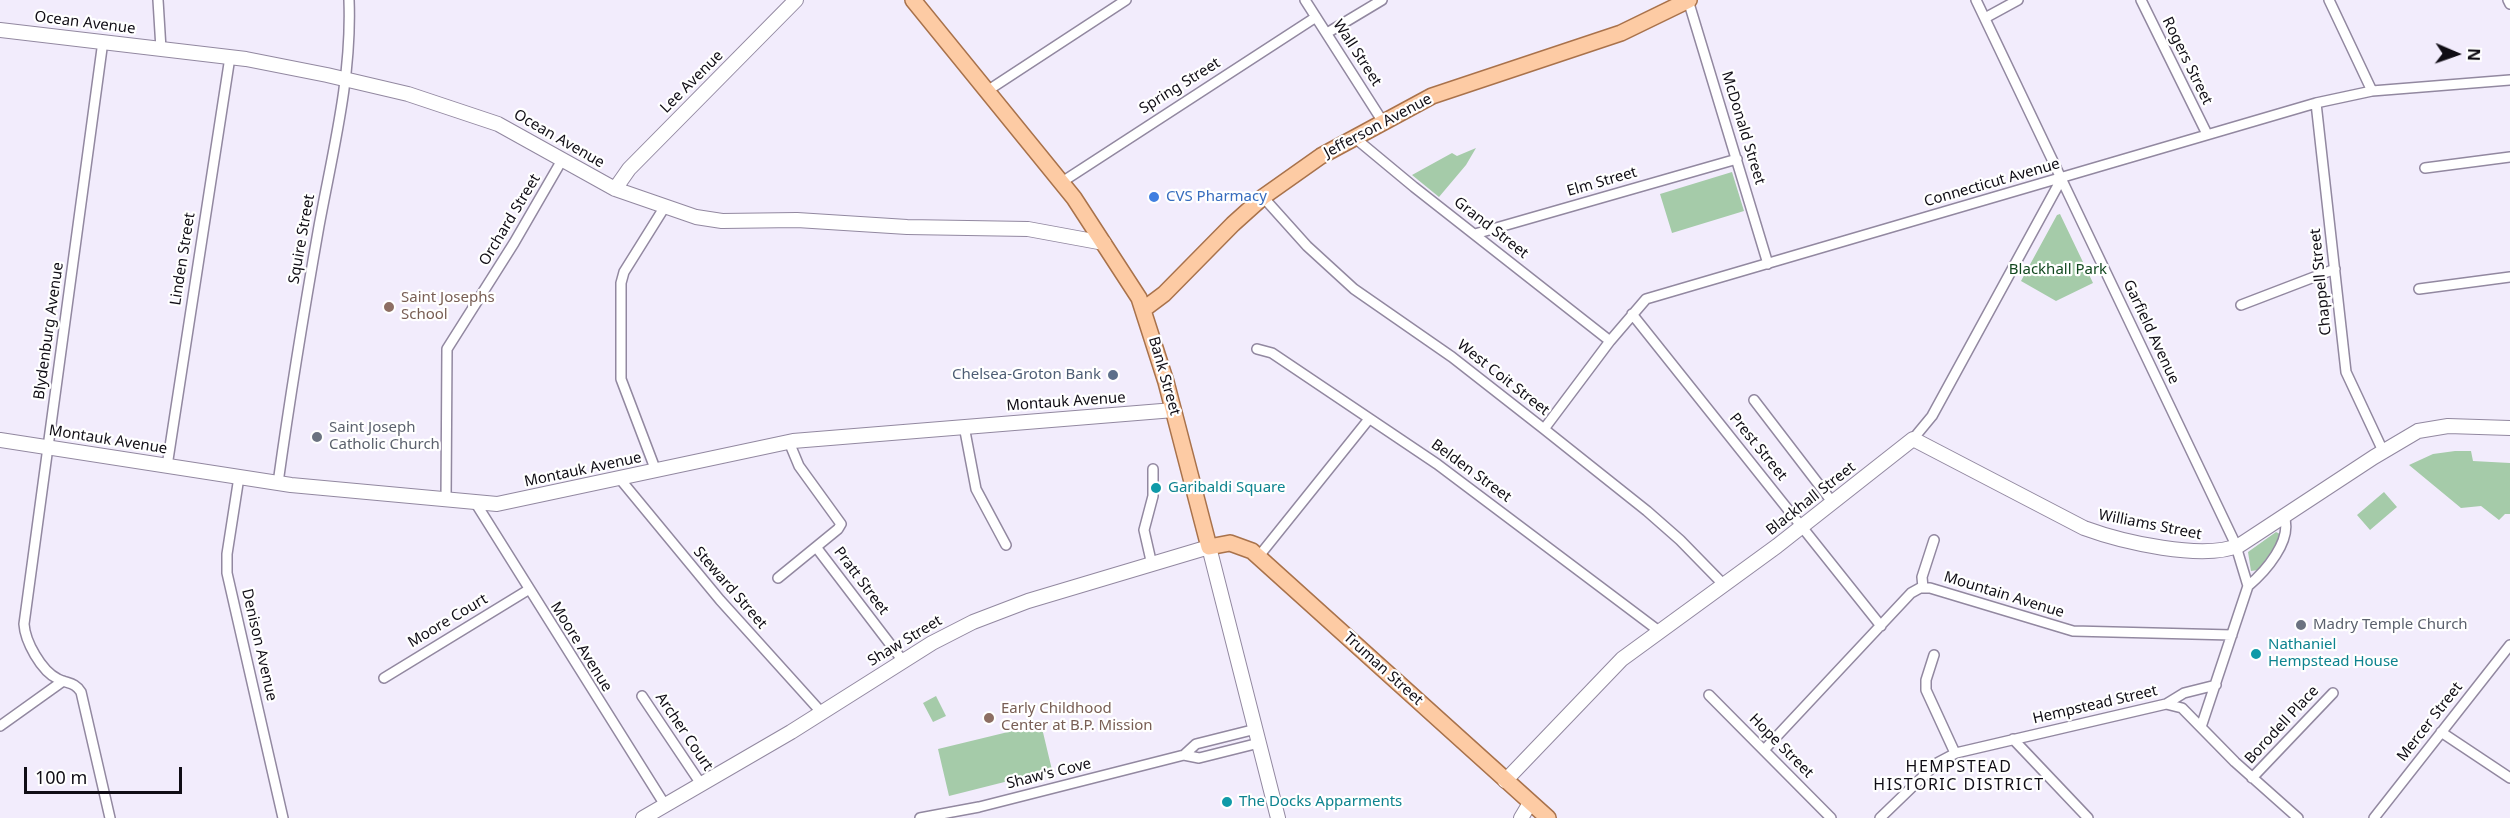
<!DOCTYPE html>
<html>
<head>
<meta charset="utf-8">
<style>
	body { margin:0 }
	#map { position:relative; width:2510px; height:818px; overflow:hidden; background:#f2ecfc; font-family:"Noto Sans",sans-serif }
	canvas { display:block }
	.north { position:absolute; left:2426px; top:24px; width:60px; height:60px; -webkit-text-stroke:4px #fff; paint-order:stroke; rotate:92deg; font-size:16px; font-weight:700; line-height:24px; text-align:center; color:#100d15 }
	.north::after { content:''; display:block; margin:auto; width:21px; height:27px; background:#100d15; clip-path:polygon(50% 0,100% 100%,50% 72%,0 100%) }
	.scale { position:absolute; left:24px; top:767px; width:158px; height:27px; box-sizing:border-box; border:3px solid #100d15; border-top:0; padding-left:8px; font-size:18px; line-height:21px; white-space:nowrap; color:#100d15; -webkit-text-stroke:4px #fff; paint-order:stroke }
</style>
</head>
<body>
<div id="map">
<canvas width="2510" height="818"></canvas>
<div class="north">N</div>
<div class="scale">100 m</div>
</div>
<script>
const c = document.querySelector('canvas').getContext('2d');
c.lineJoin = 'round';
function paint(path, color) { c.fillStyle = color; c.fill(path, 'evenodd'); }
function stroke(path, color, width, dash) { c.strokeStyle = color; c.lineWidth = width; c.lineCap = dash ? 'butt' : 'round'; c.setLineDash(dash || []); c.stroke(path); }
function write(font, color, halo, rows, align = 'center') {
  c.font = font + ' "Noto Sans",sans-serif'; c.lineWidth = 4.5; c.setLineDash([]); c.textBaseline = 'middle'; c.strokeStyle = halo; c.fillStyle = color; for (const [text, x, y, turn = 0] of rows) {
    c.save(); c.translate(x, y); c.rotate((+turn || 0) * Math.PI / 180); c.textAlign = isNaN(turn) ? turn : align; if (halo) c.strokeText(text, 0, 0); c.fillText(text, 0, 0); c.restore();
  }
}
const green = new Path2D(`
	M1476,148L1466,165L1439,197L1412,175L1452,153L1457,156Z
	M1732,172L1744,211L1672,233L1660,194Z
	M2060,214L2093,283L2056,301L2021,281L2057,215Z
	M2455,451H2471L2473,461L2510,463V514H2505L2499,520L2481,506L2461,508L2409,465L2433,454Z
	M2384,492L2397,507L2370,530L2357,515Z
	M2276,532L2280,534V540L2258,570L2251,571L2248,552Z
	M936,696L946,716L933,722L923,703Z
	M1041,724L1052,770L949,796L938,749Z`);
const street = new Path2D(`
	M158,0L161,49
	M1305,0L1383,122
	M1688,0L1768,264
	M1976,0L2235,543L2248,586
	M2141,0L2207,134
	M2329,0L2372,91
	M2508,0L2510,4
	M1985,18L2018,0
	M1327,33L1382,0
	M103,41L24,624C25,641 41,671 58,679C68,684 75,682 81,692L110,818
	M987,91L1126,0
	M2316,103L2346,372L2383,451
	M1355,138L1414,187L1610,341
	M2425,168L2510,157
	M1062,182L1316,17
	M1263,197L1307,246L1354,289L1452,357L1544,429L1647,511L1680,540L1724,585
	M1475,234L1737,159
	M2419,289L2510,277
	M2241,305L2335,269
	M1632,314L1881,626
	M1257,349L1272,353L1437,464L1659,631
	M1754,400L1833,503
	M964,426L976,489L1006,545
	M1544,429L1610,341L1646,299L2316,103L2372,91L2510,80
	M1913,439L1932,416L2062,178
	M167,466L230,57
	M656,471L621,379V283L624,272L664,208
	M239,477L227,554V573L283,818
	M620,479L720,600L822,713
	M278,483C290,397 304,311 319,226C333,150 352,77 349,0
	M446,500L447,349L514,243L562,160
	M475,502L665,805
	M816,547L903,661
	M1259,556L1369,419
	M1152,565L1144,530L1153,496V469
	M778,578L838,529L841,524L799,466L789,442
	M1923,588L1922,577L1934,540
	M1934,655L1926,680V690L1955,753
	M384,678L528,590
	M1709,695L1831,818
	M642,696L701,784
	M2166,704L2184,693L2216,685
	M0,726L63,681
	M2201,727L2248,586C2265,572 2293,540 2284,517
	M2441,732L2510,778
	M2013,739L2088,818
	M1764,750L1911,593L1920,588H1930L2073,631L2232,635
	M1184,755L1196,744L1256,729
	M2252,778L2333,693
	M920,818L979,807L1184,755L1199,758L1259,743
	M1880,818L1937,763L1956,753L2166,704L2182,708L2235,762L2298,818
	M2374,818L2510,645`);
const secondary = new Path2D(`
	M0,30L246,59L327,75L408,94L498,124L615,189L696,217L722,221L797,220L907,227L1028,229L1104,243
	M615,189L629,169L796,0
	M0,440L291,485L497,504L793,441L1174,410
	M1505,781L1622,659L1777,546L1913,439L2084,528C2122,542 2203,561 2240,545L2374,457L2418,431L2448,426L2510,428
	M643,818L791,732L932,643L973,622L1028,601L1209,547L1278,818
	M1521,818L1530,803`);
const primary = new Path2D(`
	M913,0L1074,198L1139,298L1166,382L1209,547L1230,543L1252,551L1548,818
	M1144,309L1164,294L1233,224L1263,197L1321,156L1432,96L1621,33L1689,0`);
const markers = [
	[1154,197,6,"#3f7fe0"],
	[389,307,6,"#8d6e63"],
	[1113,375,6,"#5c6f8a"],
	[317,437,6,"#6b7280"],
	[1156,488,6,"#0f9aa8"],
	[2301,625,6,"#6b7280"],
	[2256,654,6,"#0f9aa8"],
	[989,718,6,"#8d6e63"],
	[1227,802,6,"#0f9aa8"]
];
const streetNames = [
	["Ocean Avenue",85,23,7],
	["Wall Street",1357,53,57],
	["Rogers Street",2187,61,64],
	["Lee Avenue",692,82,-45],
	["Spring Street",1180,86,-32],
	["Jefferson Avenue",1378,126,-28],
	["McDonald Street",1743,128,73],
	["Ocean Avenue",559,139,30],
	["Elm Street",1602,182,-16],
	["Connecticut Avenue",1992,183,-16],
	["Orchard Street",510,220,-59],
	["Grand Street",1491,228,38],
	["Squire Street",302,239,-80],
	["Linden Street",183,259,-81],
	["Chappell Street",2321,282,-96],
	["Blydenburg Avenue",49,331,-82],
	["Garfield Avenue",2151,332,65],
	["Bank Street",1164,376,74],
	["West Coit Street",1503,378,38],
	["Montauk Avenue",1066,402,-4],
	["Montauk Avenue",108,440,9],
	["Prest Street",1758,447,51],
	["Montauk Avenue",583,470,-12],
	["Belden Street",1471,471,36],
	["Blackhall Street",1811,499,-38],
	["Williams Street",2150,525,11],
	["Pratt Street",861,581,53],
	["Steward Street",730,588,49],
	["Mountain Avenue",2004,595,17],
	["Moore Court",448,621,-31],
	["Shaw Street",905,641,-31],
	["Denison Avenue",259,645,77],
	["Moore Avenue",581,647,58],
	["Truman Street",1383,669,42],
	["Hempstead Street",2095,705,-13],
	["Mercer Street",2430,722,-52],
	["Borodell Place",2282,725,-47],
	["Archer Court",684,732,56],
	["Hope Street",1781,746,45],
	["Shaw's Cove",1049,774,-14]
];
const shopNames = [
	["CVS Pharmacy",1166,197]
];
const parkNames = [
	["Blackhall Park",2058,270]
];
const educationNames = [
	["Saint Josephs",401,298],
	["School",401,315],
	["Early Childhood",1001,709],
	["Center at B.P. Mission",1001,726]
];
const serviceNames = [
	["Chelsea-Groton Bank",1101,375]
];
const worshipNames = [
	["Saint Joseph",329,428],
	["Catholic Church",329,445],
	["Madry Temple Church",2313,625]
];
const cultureNames = [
	["Garibaldi Square",1168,488],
	["Nathaniel",2268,645],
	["Hempstead House",2268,662],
	["The Docks Apparments",1239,802]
];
const neighbourhoodNames = [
	["HEMPSTEAD",1959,767],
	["HISTORIC DISTRICT",1959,785]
];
paint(green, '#a5cba9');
stroke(street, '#9288a0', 12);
stroke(secondary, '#9288a0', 16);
stroke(primary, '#a9724b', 18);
stroke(street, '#fff', 9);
stroke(secondary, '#fff', 14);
stroke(primary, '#fdcba4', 15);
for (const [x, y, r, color] of markers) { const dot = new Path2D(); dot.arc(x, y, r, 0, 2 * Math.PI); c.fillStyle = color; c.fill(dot); stroke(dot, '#fff', 2); }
write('15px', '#100d15', '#fff', streetNames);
write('15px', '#366cbe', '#fff', shopNames, 'left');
write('15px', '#134920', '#fff', parkNames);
write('15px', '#785e54', '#fff', educationNames, 'left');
write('15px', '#4e5e75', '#fff', serviceNames, 'right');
write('15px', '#5b616d', '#fff', worshipNames, 'left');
write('15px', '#0d838f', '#fff', cultureNames, 'left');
c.letterSpacing = '1.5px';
write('16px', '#100d15', '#fff', neighbourhoodNames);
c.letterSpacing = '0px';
</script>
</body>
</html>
